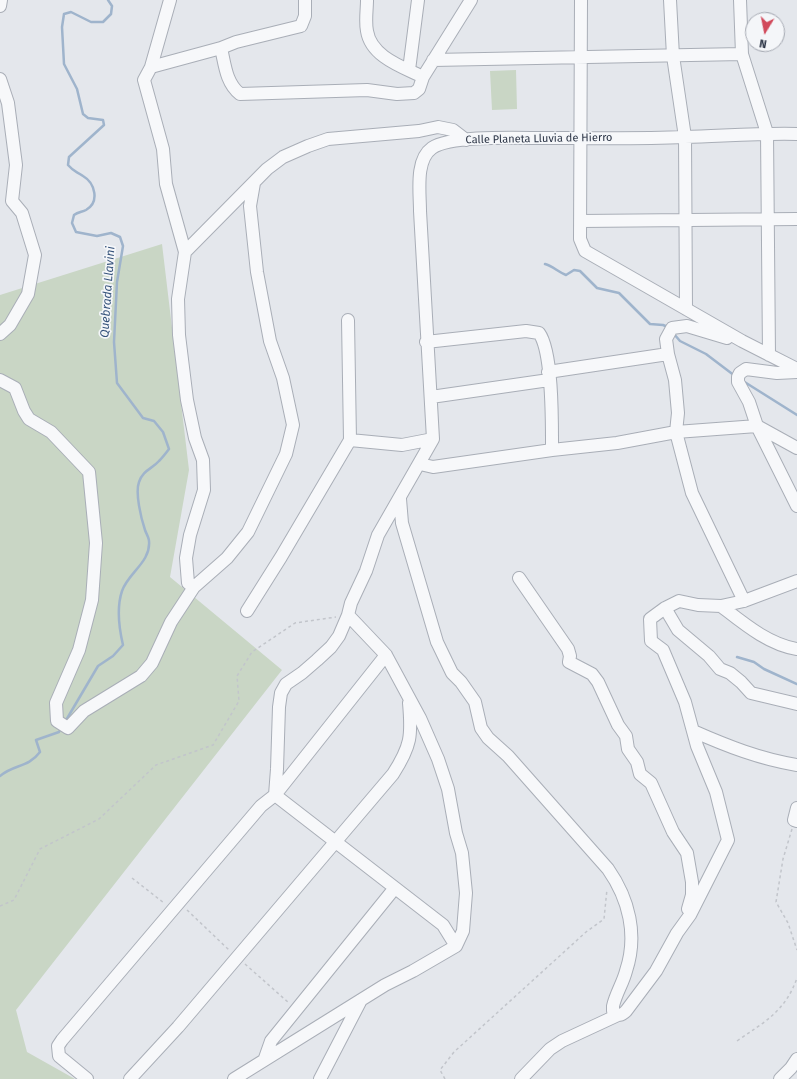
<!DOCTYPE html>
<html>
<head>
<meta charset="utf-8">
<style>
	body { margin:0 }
	#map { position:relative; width:797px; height:1079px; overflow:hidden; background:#e4e7ec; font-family:"Fira Sans",sans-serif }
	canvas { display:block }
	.north { position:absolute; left:745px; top:12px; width:40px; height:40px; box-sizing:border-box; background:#f4f6f9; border:1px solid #a4a8b1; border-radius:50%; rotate:190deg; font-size:11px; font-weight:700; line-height:16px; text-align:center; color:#2b3445 }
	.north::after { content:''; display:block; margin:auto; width:14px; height:18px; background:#d1495b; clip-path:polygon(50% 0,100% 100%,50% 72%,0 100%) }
</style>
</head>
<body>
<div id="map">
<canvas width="797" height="1079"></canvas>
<div class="north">N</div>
</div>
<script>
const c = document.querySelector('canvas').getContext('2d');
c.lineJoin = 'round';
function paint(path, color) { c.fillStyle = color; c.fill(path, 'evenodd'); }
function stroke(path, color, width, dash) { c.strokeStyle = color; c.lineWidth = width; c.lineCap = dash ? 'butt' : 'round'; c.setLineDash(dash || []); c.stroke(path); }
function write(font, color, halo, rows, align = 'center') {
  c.font = font + ' "Fira Sans",sans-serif'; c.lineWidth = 3.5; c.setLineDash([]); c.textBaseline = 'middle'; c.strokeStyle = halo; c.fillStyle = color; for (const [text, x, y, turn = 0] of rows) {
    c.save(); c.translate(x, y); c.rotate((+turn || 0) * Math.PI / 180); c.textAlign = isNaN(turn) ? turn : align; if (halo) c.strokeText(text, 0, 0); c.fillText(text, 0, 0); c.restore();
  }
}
const green = new Path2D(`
	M516,70L517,109L492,110L490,71Z
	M162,244L189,470L170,577L282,670L16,1010L27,1052L75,1079H0V295Z`);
const stream = new Path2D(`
	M545,264C553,266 558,272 566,275L574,270L580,271L597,288L619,293L650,324L663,325L668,327
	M674,334L680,341L706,354L735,376
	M743,381L797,415
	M737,657L754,662L764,669L797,684
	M65,722L98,666L113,656L123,645C119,628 116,609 122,591C128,573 151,562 149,541C149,538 146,533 145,530C141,518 135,493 139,482C143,470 152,469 159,461C163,457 166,453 169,449L163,432L154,421L143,418L117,383L114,342L117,282L123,246L120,237L111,233L97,236L76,232L72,223L74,215C78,212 82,212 86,210C100,202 95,183 83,176C76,171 74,172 68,165L69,157L104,125L103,120L88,118L83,114L77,89L64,64L62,27L64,14L71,12L91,22H103L111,14L112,6L108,0
	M0,776C14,764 28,768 40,752L36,740L59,732L61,728`);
const path = new Path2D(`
	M792,829L783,859L776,902L788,923L797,950
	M132,878L164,903
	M0,906L14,900L40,849L99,819L156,765L213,745L239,701L237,676L252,652L295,623L336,617
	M187,910L229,950
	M245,964L289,1003
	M737,1041C764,1022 785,1012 797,978
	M445,1079L440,1070L454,1052L586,932L604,919L607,889`);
const minor = new Path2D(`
	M367,0C367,10 365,21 367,31C371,57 403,67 423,77
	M581,0L580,239L585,251L742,341L797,369
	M670,0L673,56L685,137L686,309
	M740,0L742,54L767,133L769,355
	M0,6L1,0
	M221,48C225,65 226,83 240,94L367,90L397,94L414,93L419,89L423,77L471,0
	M433,60L742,54
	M151,67L170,0
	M409,70L418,0
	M0,79L8,103L16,165L12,201L22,213L35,255L28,294L10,325L0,334
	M581,221L797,219
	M185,252L267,169L283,157L308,146L328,139L419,131L438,127L453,130L466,140
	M348,320L350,440L402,445L433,439
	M727,338L687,326L672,328L666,339L668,354L675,380L678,413L676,432L692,493L744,601
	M426,342L526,331L539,333C553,352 552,424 552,450
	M548,372L668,354
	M797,372L777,373L746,369L740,373L738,377V382L749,402L757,426L797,506
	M0,380L15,388L24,411L29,419L51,432L89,472L96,543L92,600L79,650L56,703L57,721L68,728L84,711L141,676L152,663L171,622L194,587L227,558L248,532L286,454L293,425L283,378L270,341L257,272L250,206L254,183
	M431,397L549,380
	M420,464L433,467L552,450L617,443L676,432L757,426L797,448
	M400,499L402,523L437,642L452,673L461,682L475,702L481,728L488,738L508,756L608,869C629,899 638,935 626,971C623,983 616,993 613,1006V1011C618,1017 622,1015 626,1011L656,971L677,933L690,915L728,840L716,792L697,746L685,702L663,650L651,641L650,619L665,608L679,601L698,605L721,606L744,601L797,581
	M519,578L568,649L570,656L569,662L592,674L598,682L618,725L626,736L628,749L637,762L640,774L651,783L673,832L687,853L692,882V895L688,909
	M194,587L188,583L186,558L190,535L204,490L203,460L195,438L187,400L179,335L178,299L185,252L166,184L163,149L144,80L151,67L221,48L236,42L301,26L305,16V0
	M721,606C743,623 769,645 797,649
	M665,608L678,630L709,656L720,669L730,673L741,682L751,693L797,704
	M247,611L281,557L350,440
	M693,731C727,746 760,759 797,765
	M275,795L277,769L279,707L281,693L286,684L302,673L317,660L331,647L339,636L348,615L351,603L366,571L378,535L433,439L420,211C420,192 415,160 432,148C451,135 519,138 543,138C590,138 638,139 685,137C723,136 760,133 797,134
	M275,795L443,925L456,946
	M797,808L794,820L797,821
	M265,1058L271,1041L394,889
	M87,1079L59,1056L58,1046L62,1040L261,806L275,795L386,655
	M130,1079L178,1027L393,774C411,746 412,736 409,703
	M234,1079L385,985L413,971L456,946L463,931L466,893L462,853L456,833L448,789L438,759L420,718L386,655L348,615
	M320,1079L361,1000
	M521,1079L550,1049L562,1041L618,1015
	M780,1079L791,1068L797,1059`);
const streetNames = [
	["Calle Planeta Lluvia de Hierro",539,139,-1]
];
const waterNames = [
	["Quebrada Llavini",108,292,-86]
];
paint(green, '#c9d6c5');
stroke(stream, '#9fb4cc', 2.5);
stroke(minor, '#a9aeb7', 14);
stroke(path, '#c2c5cb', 1.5, [3, 3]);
stroke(minor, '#f7f8fa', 12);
write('11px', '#2b3445', '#f4f6f9', streetNames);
write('italic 12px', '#34527a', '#f4f6f9', waterNames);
</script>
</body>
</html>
